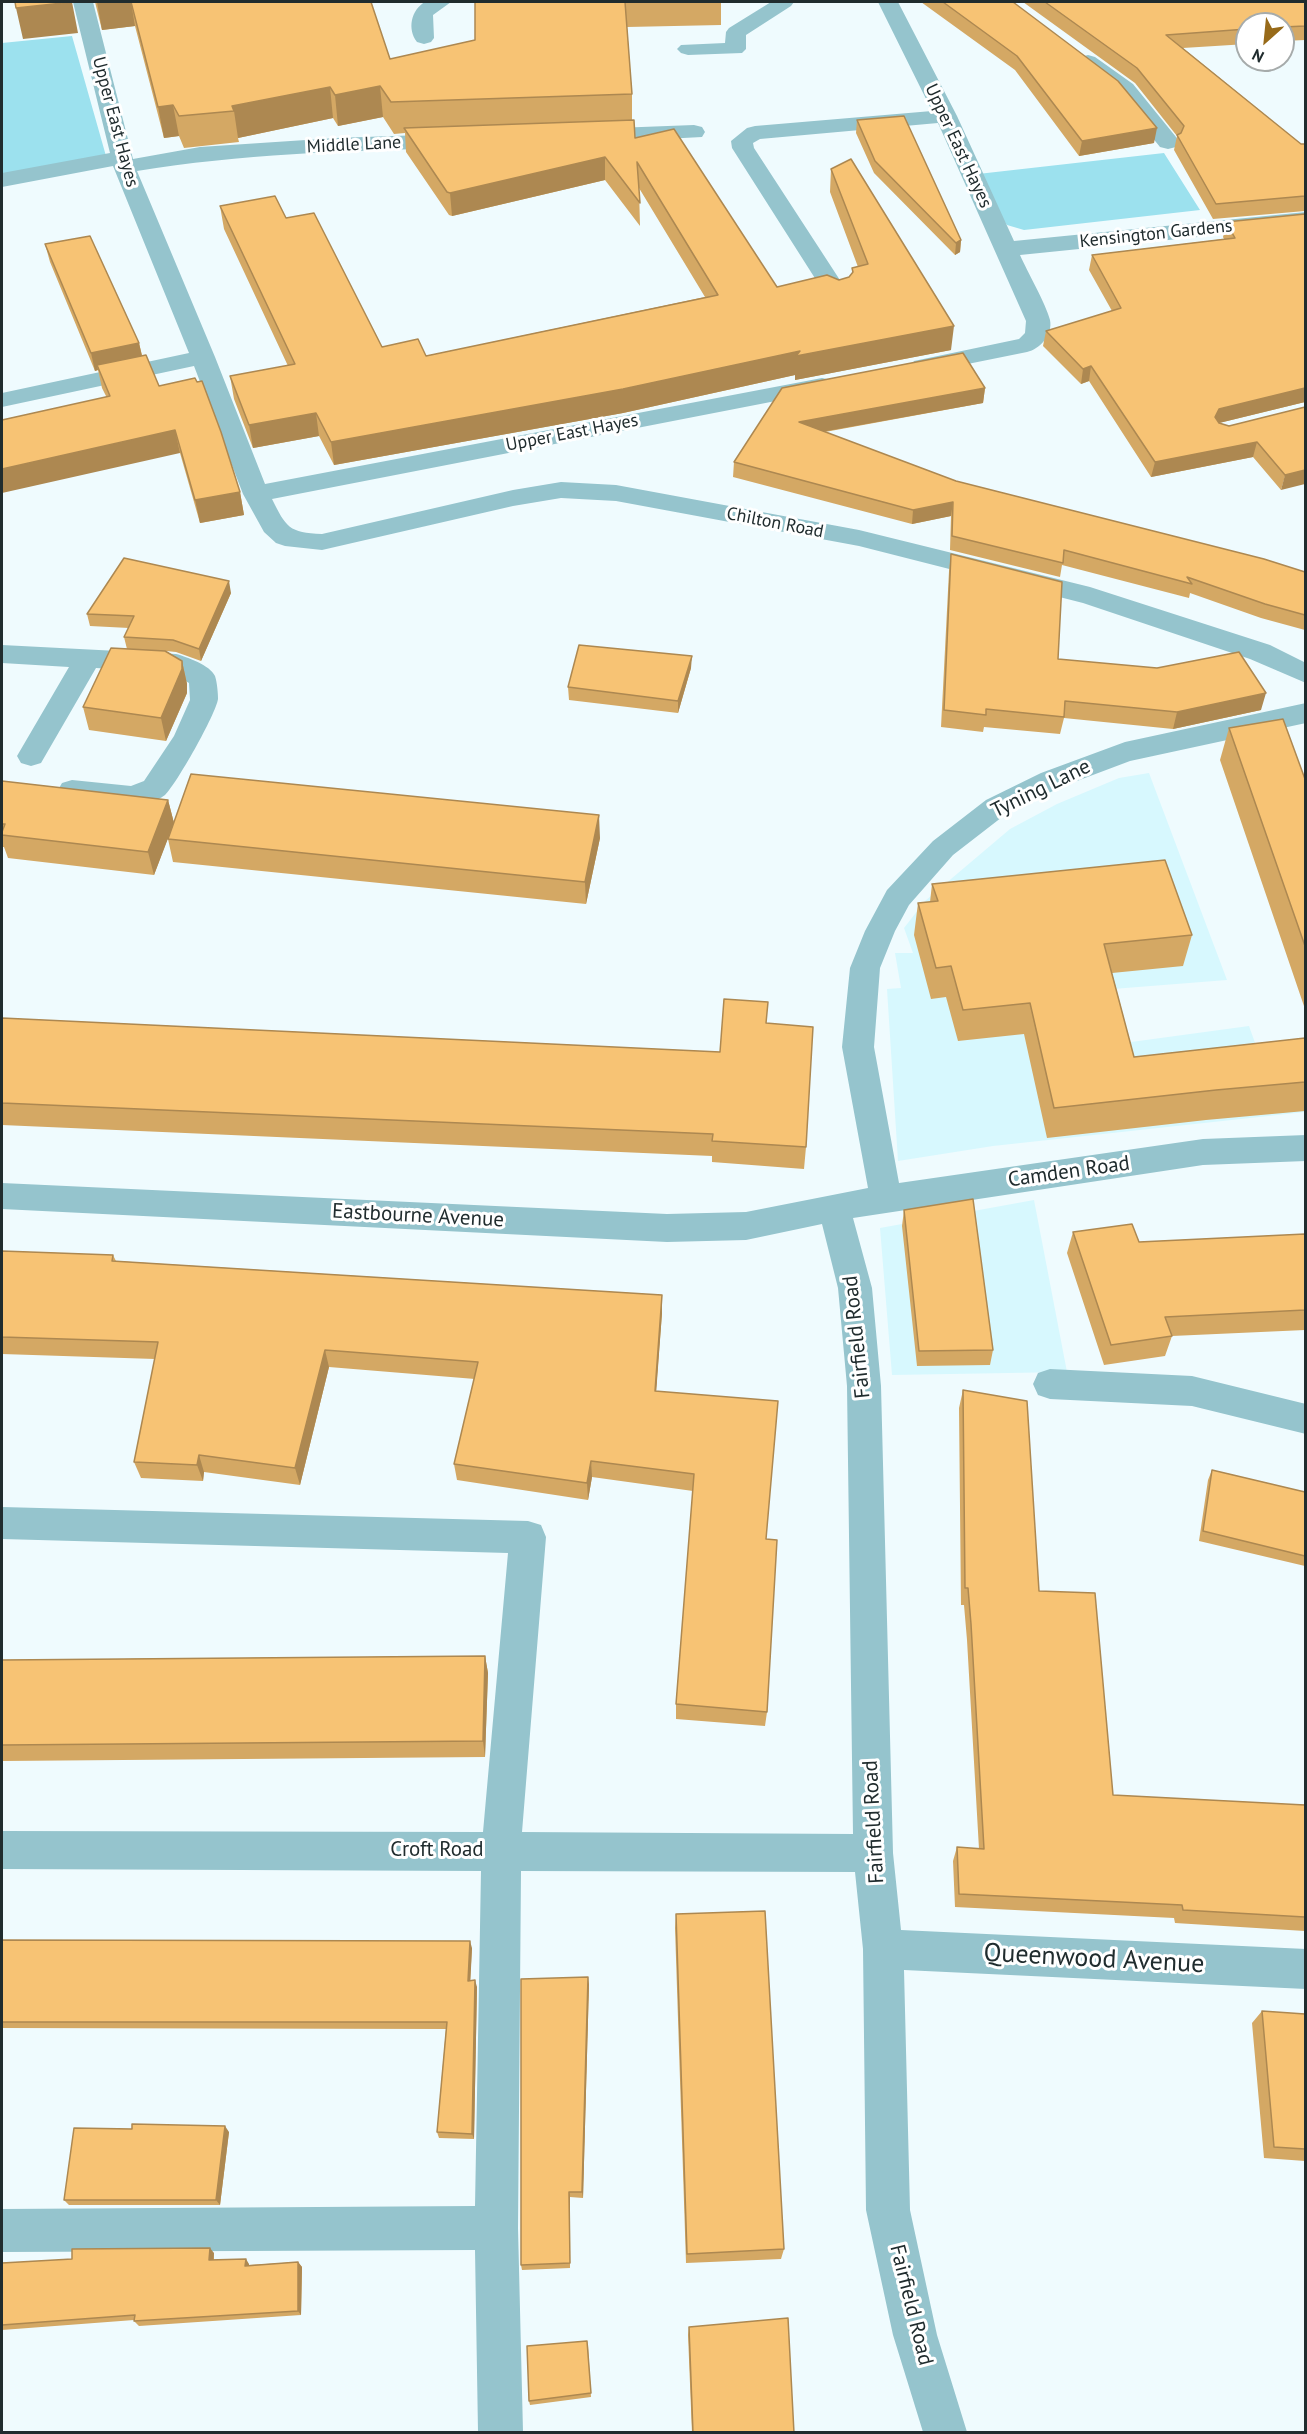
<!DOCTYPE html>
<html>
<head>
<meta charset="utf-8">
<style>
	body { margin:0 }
	#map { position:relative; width:1307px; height:2434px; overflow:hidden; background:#effbfe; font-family:"PT Sans",sans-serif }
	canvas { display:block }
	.frame { position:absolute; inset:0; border:3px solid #202c2e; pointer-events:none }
	.north { position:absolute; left:1235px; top:12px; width:60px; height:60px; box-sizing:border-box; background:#fff; border:2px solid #a6abab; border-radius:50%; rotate:207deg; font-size:16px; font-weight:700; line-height:24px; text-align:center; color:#202c2e }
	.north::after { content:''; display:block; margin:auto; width:21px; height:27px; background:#976a19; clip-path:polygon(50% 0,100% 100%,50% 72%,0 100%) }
</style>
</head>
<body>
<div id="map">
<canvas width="1307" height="2434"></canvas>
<div class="frame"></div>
<div class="north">N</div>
</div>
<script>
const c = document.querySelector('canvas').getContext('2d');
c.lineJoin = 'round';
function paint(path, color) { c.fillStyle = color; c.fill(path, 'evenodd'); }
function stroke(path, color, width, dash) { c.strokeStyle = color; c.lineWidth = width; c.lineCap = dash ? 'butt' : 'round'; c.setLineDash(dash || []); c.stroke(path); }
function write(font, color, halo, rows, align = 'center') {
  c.font = font + ' "PT Sans",sans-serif'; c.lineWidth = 6; c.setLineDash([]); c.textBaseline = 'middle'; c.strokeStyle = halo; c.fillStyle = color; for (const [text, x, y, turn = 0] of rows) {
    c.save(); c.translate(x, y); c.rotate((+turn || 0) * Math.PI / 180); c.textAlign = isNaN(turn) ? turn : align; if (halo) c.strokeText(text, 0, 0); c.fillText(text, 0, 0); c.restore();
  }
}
const built = new Path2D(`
	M1149,773L1227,980L1062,993L1109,1045L1249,1026L1269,1082L1305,1087V1112L993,1146L898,1161L887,989L901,988L895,953H913L904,928L925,901L1010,829L1057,804L1119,778Z
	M1034,1200L1067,1372L892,1375L880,1228Z`);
const green = new Path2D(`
	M72,36L106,156L2,174V43Z
	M1164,153L1200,210L1024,230L1007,225L1003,220L978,174Z`);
const minor = new Path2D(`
	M73,2H93L133,159L200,147L336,138L450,134L458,136L461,141L458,146L450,148C345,151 240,154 137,171L215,357L265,484L822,378L831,380L834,385L831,390L822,392L272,499C286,527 289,533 322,534L513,490L561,482L616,485L859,530L1090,587L1270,645L1306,663V683L1250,659L1083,603L859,546L616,501L561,498L513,506L322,550L285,546L276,543L264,532L243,494L194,366L2,407V393L189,353L113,166L2,187V173L110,153Z
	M425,2H451L433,15L434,38L431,42L424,44L417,42C407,29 411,10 425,2Z
	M771,2H794L791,6L746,35V49L742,53L688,55L681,53L677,49L681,45L725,43L726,32L729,28Z
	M878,2H898L957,116L1014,241L1306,212V226L1020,255C1027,271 1046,304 1050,320C1053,335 1040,349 1027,352L923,373L914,371L911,366L914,361L1019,339L1025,333L1026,321L938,123L760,139L753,143L754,148L849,294L845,299L837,301L829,299L825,294L732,148L731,141L747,128L755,126L932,111Z
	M1088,55L1095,57L1133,84L1176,137L1179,142L1176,147L1168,149L1160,147L1117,94L1081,65L1077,61L1081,57Z
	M694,125L702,127L705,132L702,137L589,143L581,141L578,136L581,131L589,129Z
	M2,645L176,654C187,657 210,665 215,676C217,682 218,693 218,699C216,714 176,785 165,795C145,812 85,804 62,797L58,790L62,783L72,780L131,786L144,781L174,736L190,700L189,683L171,672L96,668L41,763L31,766L21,763L17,756L69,667L2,663Z
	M1306,703V723L1130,761L1061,787L1006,814L953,855L909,905L895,931L880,968L874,1047L899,1183L1203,1139L1306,1135V1161L1203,1165L853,1218L872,1288L881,1386L893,1853L901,1930L1306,1949V1989L904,1970L910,2210L937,2335L967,2432H923L893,2335L866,2210L863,1949L855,1872L521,1871L518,2228L523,2432H478L475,2250L2,2252V2209L475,2206L481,1871L2,1869V1831L483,1832L508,1553L2,1539V1507L528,1521L541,1525L546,1537L522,1832L853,1834L847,1386L838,1288L822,1224L746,1240L667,1242L2,1209V1183L667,1214L746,1212L868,1188L842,1047L850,968L865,931L887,890L933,841L986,800L1041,773L1125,742Z
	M1050,1369L1192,1376L1306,1404V1434L1192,1406L1050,1399L1038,1395L1033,1384L1038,1373Z`);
const wall = new Path2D(`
	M95,2H371L390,59L475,40V2H721V25L627,27L632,94V120L635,138L777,287L839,280L849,277L852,273V268L858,267L830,192L831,169L951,350L795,380V375L623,413L334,465L319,436L253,448L234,399L230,376L288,366L224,229L220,206L286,218L382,347L426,356L705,297L639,188L640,226L605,180L452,216L449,215L406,152L405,133L394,134L383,117L338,126L333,118L238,138L239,142L184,148L179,136L164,138L135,26L102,30Z
	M921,2H1013L1154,143L1079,156L1015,70Z
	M1023,2H1305V40L1283,41V24H1247V44L1183,48L1301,144H1305V211L1213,219L1174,150L1177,136L1135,83Z
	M857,120L961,240L960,252L955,255L874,173L856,133Z
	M1305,214V402L1219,423L1229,426L1305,407L1281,490L1253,457L1151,477L1089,381L1081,384L1043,346L1046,331L1112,311L1089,270L1092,255L1224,239L1223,237L1226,222Z
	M45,244L139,343L142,355L159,386L240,492L244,515L200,523L180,453L106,396L102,388L98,370L95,371L50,262Z
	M963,353L985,388L983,403L825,432L956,481L1305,572V630L1261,618L1190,593L1189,598L1062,565L1060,577L950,550L951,516L912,524L733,477L734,462Z
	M951,554L1058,659L1261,710L1173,729L1064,718L1060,734L984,727L983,732L941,727L949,571Z
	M231,593L201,661L176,652L166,651L182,661L187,684V693L166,741L89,730L83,707L127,649L124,637L129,628L90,626L87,614Z
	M691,668L678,713L569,700L568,687Z
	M1229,728L1305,779V1009L1220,760Z
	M2,781L168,800L174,823L600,838L586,904L173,862L168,839L173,824L154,875L8,858L4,847H2Z
	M932,884L1192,935L1183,966L1112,973L1134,1057L1305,1038V1111L1206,1120L1047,1138L1024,1034L958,1041L946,997L931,999L914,935L918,903L930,902Z
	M2,1018L720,1052L767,1023L806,1147L804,1169L712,1162V1156L2,1125Z
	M904,1210L993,1350L990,1365L917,1366L902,1226Z
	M1073,1232L1139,1242L1305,1234V1330L1172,1336L1165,1356L1104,1365L1067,1253Z
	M2,1251L113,1255L116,1261L662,1295V1313L656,1391L766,1539L767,1712L765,1726L676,1719V1704L693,1491L592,1477L588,1500L457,1480L454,1464L475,1379L329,1367L300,1485L204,1472L203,1481L141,1478L134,1462L155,1359L2,1354Z
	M963,1390L1039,1591L1113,1795L1305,1805V1931L1175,1923L1174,1918L955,1907L953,1861L957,1847L979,1849L967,1640L964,1605H961L959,1408Z
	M1212,1470L1305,1492V1566L1199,1541L1208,1480Z
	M485,1656L488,1673L485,1757L2,1761V1660Z
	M676,1914L784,2249L781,2259L686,2263L675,1928Z
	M2,1940L472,1948L470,1981L477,1987L474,2139L439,2138L437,2132L446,2029L2,2028Z
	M589,1984L583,2198L570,2197V2268L522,2270L521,2265Z
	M1262,2011L1305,2014V2161L1264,2158L1252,2023Z
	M132,2129L229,2132L220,2205H69L64,2200Z
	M214,2253V2260L249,2264V2265L298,2262L302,2267L301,2315L139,2326L134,2321V2320L2,2330V2263Z
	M689,2327L794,2433H692L688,2335Z
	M588,2345L591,2397L530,2405L529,2401Z`);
const shadedWall = new Path2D(`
	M72,2L78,33L23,39L16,8Z
	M97,2H131L135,26L102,30Z
	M380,86L383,117L338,126L335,95Z
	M330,87L333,118L238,138L234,111L232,106Z
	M173,105L179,136L164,138L158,107Z
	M1157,128L1154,143L1079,156L1082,141Z
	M605,157V180L452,216L450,193Z
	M961,240L960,252L955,255L956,243Z
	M954,326L951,350L795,380V375L623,413L334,465L331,442L800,351Z
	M139,343L143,361L97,365L98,370L95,371L91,353Z
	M1091,366L1089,381L1081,384L1083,369Z
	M985,388L983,403L799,436V422Z
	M1305,388V402L1215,424V417L1219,409Z
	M316,413L319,436L253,448L249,425Z
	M175,430L180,453L2,493V469Z
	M1257,442L1253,457L1151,477L1155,462Z
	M1305,470V484L1281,490L1285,475Z
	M240,492L244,515L200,523L195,500Z
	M953,502L951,516L912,524L913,510Z
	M229,581L231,593L201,661L199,649Z
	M692,656L691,668L678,713V701Z
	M182,661L187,684V693L166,741L161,718Z
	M1266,693L1261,710L1173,729L1177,712Z
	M168,800L174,823L154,875L148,852Z
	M599,815L600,838L586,904L585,882Z
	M662,1295V1313L655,1408V1391Z
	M325,1350L329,1367L300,1485L295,1468Z
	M199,1455L204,1472L203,1481L197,1465Z
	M591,1461L592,1477L588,1500L587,1483Z
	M485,1656L488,1673L485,1757L483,1741Z
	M470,1941L472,1948L470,1988L468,1981Z
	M588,1977L589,1984L583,2198L582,2192Z
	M475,1980L477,1987L474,2139L472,2134Z
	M225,2126L229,2132L220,2205L216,2200Z
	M569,2192L570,2197V2268V2263Z
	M210,2248L214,2253L213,2265L209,2260Z
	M246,2259L249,2264V2271L245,2266Z
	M298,2262L302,2267L301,2315L298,2311Z`);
const building = new Path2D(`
	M15,2H72L16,8Z
	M131,2H371L390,59L475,40V2H625L632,94L391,102L380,86L335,95L330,87L232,106L234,111L179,116L173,105L158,107Z
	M943,2H1013L1118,81L1157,128L1082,141L1017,56Z
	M1045,2H1305V26L1283,27V24H1247V29L1166,35L1301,144H1305V196L1216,204L1177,135L1181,133L1184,126L1137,68Z
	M904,116L961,240L956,243L875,161L857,120Z
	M634,120L635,138L674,129L777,287L827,275L839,280L849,277L853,272L852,268L868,264L831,169L851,159L954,326L796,356L800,351L623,389L331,442L316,413L249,425L230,376L295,364L220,206L275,196L286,218L314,213L382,347L418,339L426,356L718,295L637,162L640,203L605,157L450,193L447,192L404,128Z
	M1305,214V388L1219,409L1215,417L1219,423L1229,426L1305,407V470L1285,475L1257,442L1155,462L1091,366L1083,369L1046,331L1121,308L1092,255L1235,238L1226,222Z
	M90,236L139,343L91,353L45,244Z
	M963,353L985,388L799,422L956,481L1264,559L1305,572V615L1265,604L1187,577L1192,584L1064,550L1063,563L952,536L953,502L913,510L734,462L782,388Z
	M146,355L159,386L195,378L197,382L202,381L221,432L240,492L195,500L175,430L2,469V420L110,396L97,365Z
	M951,554L1062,582L1058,659L1157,668L1239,652L1266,693L1177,712L1065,701L1064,717L986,709V715L944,710Z
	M124,558L229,581L199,649L173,640L124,637L134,616L87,614Z
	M579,645L692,656L678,701L568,687Z
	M111,648L165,651L182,661V669L161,718L83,707Z
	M1283,719L1305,779V946L1229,728Z
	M191,774L599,815L585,882L168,839Z
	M2,781L168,800L148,852L2,835V832L5,824H2Z
	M1165,860L1192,935L1104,944L1134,1057L1305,1038V1082L1216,1090L1054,1108L1030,1003L963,1010L951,966L936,968L918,903L938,901L932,884Z
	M724,999L768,1002L766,1023L813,1027L806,1147L712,1141L713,1134L2,1103V1018L720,1052Z
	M973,1199L993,1350L919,1351L904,1210Z
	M1132,1224L1139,1242L1305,1234V1310L1165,1317L1172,1336L1111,1345L1073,1232Z
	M2,1251L113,1255L112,1261L662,1295L655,1391L778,1401L766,1539L777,1540L767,1712L676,1704L694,1474L591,1461L587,1483L454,1464L478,1362L325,1350L295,1468L199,1455L197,1465L134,1462L158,1342L2,1337Z
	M963,1390L1027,1401L1039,1591L1095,1593L1113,1795L1305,1805V1917L1183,1910L1182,1905L959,1894L957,1847L984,1849L971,1624L968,1588H965Z
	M1212,1470L1305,1492V1556L1203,1531Z
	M485,1656L483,1741L2,1745V1660Z
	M765,1911L784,2249L687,2254L676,1914Z
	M2,1940L470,1941L468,1981L475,1980L472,2134L437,2132L447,2022H2Z
	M588,1977L582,2192H569L570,2263L521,2265V1979Z
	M1262,2011L1305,2014V2149L1274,2147Z
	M132,2124L225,2126L216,2200H64L74,2128L132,2129Z
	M210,2248L209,2260L246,2259L245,2266L298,2262V2311L134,2321L135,2315L2,2325V2263L72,2259V2249Z
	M788,2318L794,2433H693L689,2327Z
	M587,2341L591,2393L529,2401L527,2346Z`);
const farStreetnames = [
	["Upper East Hayes",115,122,75],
	["Middle Lane",354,145,-3],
	["Upper East Hayes",958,146,65],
	["Kensington Gardens",1156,234,-6],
	["Upper East Hayes",572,433,-11],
	["Chilton Road",775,523,11]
];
const streetNames = [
	["Tyning Lane",1041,789,-26],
	["Camden Road",1069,1172,-8],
	["Eastbourne Avenue",418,1216,3],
	["Fairfield Road",857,1337,-96],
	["Fairfield Road",874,1822,-93],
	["Croft Road",437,1850],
	["Fairfield Road",911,2305,76]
];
const nearStreetnames = [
	["Queenwood Avenue",1094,1959,3]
];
paint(built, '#d7f8fe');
paint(green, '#9ce1ee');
paint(minor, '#95c4cd');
paint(wall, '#d4a864');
paint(shadedWall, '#ad8851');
paint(building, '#f7c374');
stroke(building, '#ad8851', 1.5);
write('18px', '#202c2e', '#fff', farStreetnames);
write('21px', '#202c2e', '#fff', streetNames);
write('26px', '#202c2e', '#fff', nearStreetnames);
</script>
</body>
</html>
